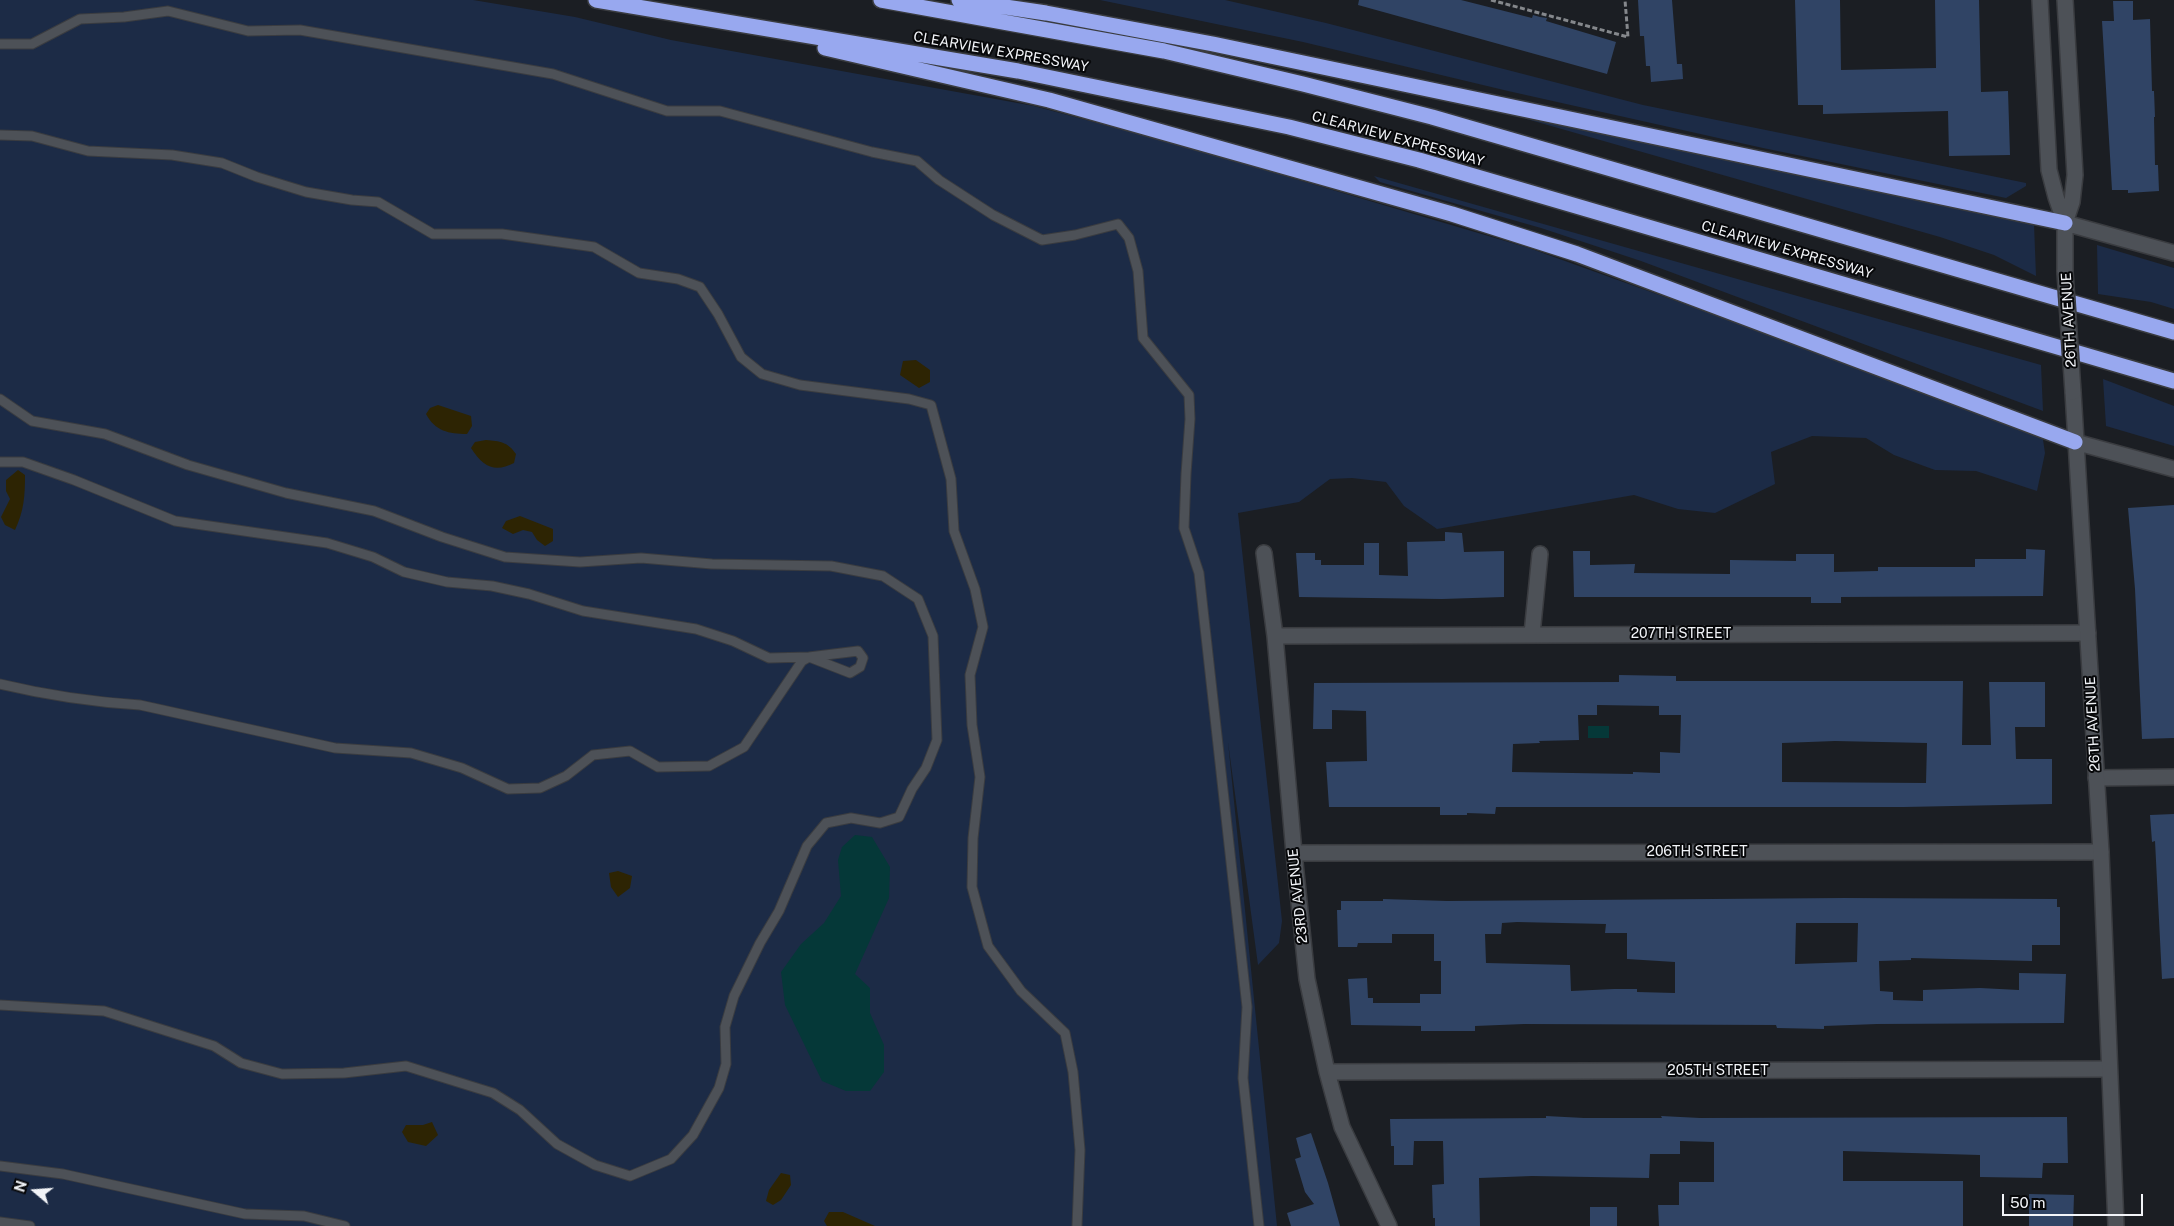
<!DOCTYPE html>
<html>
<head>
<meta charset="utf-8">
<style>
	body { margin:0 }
	#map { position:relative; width:2174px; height:1226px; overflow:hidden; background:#1b1e23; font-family:"Public Sans",sans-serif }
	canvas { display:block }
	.north { position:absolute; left:10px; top:1166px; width:50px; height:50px; -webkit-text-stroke:4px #07080a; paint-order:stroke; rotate:288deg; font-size:14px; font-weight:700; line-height:20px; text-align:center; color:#f2f4f8 }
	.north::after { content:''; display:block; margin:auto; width:18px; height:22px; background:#f2f4f8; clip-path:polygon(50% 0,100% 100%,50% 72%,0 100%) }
	.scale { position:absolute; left:2002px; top:1194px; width:141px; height:22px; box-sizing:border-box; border:2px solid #f2f4f8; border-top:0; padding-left:6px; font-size:15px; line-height:18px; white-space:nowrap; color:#f2f4f8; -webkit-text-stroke:4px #07080a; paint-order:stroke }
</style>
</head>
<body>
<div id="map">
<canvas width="2174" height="1226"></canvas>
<div class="north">N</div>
<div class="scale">50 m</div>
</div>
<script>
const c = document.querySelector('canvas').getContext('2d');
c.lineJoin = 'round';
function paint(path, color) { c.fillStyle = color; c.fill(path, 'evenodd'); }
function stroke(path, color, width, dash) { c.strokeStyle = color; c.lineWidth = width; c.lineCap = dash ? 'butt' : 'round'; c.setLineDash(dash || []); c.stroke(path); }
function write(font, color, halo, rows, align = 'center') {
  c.font = font + ' "Public Sans",sans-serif'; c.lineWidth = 4; c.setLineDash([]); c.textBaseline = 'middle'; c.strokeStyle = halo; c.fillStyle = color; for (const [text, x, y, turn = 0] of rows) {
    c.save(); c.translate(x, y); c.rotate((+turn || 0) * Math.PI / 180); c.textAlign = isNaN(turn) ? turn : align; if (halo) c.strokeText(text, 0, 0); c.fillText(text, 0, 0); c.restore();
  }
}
const green = new Path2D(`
	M0,0H473L575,17L671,40L1034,106L1187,147L1529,248L2042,433L2045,453L2037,491L1976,471L1935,470L1894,455L1866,438L1812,436L1771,452L1775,484L1715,513L1678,509L1634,495L1437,529L1404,506L1386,482L1352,478L1330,479L1299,502L1238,513L1282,921L1279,943L1258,965L1228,742L1277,1226H0Z
	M1100,0H1225L1326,23L1643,105L2026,183V186L2006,198L1763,148L1508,91L1303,42Z
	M1502,112L2034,224L2036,276L1994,255L1940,237Z
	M1374,176L2041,365L2043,411L1641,261L1541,228L1380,182Z
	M2097,245L2174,268V309L2151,302L2098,294Z
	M2103,379L2174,406V446L2106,426Z`);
const sand = new Path2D(`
	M916,360L930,370V382L919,388L900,375L903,361Z
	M438,405L471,416L472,426L467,434C449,434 435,431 426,414L430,408Z
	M486,440C500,441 508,442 516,454L514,463C495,473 483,467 471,448L475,442Z
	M18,470L25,475C25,496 24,511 15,530L5,525L1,517L10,499L6,491V480Z
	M520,516L553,529V541L545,546L537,540L532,532L523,530L513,534L502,528L506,521Z
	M618,871L632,876L630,888L618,897L611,887L609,873Z
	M432,1122L438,1135L426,1146L408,1142L402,1132L406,1125H423Z
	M781,1173L790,1175L791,1185L781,1200L773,1205L766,1201L769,1190Z
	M829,1212H843L875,1226H827L824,1221Z`);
const water = new Path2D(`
	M1588,726H1609V738H1588Z
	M855,835L872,837L890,867L889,898L855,974L870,988V1013L884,1045V1072L870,1091H846L822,1081L785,1005L781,972L801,944L824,923L841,896L838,860L842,847Z`);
const building = new Path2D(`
	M1359,0H1461L1532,18L1533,15L1540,17L1547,18L1546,21L1616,42L1607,74L1358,5Z
	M1638,0H1672L1677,64H1682L1683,79L1651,82L1650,66H1646L1644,36H1640Z
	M1795,0H1840L1841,70L1936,68L1935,0H1979L1981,92L2008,91L2010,155L1949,156L1948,111L1823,114V105H1798Z
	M2113,1H2133V20L2150,19L2152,91H2154L2155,117H2154L2155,165H2158L2159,191L2128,193V190H2112L2102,21H2114Z
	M2174,505V738L2142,739L2135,589L2128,508Z
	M1445,532L1462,533L1464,552L1504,551V597L1442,599L1299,597L1296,553H1315V560H1321V565H1364V543H1379V575L1408,576L1407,542L1445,541Z
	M2026,549L2045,550L2043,596L1841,597V603H1811V597H1574L1573,551H1590V565L1635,564L1634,573L1730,574V560L1796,561V554H1834V572L1878,571V567H1975V559H2026Z
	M1619,675L1676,676V681H1963L1962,745H1991L1989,682H2045V727H2015L2016,759H2052V804L1904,807H1496L1495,814L1467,813V815H1440V807H1329L1326,762L1367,761L1366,711L1332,710V729H1313L1314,683L1619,682ZM1597,705L1659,706V715H1681L1680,753L1660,752V773L1633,772V774L1512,772L1513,744L1540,743L1539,741L1579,740L1578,715H1597ZM1835,741L1927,743L1926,783L1782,782V743Z
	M2174,814V978L2162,979L2155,841L2152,842L2150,815Z
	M1844,898L2057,899V907H2060V945H2032V961L1911,958V960L1879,961L1880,991L1893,992V1000L1923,1001V990L1980,988L2019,990V973L2066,974L2064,1023L1877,1024L1824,1026V1029L1777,1028L1776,1025L1524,1024L1475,1026V1031H1421V1026L1351,1025L1348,979L1367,978L1368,998H1373V1003H1420V994H1441V961H1434V934H1392V943H1358L1357,947H1338L1337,910H1341V901H1383V899L1447,901ZM1517,922L1606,924L1605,933H1627V959L1675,962V993L1637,992V989H1614L1571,991L1570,965L1486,963L1485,934H1501L1502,923ZM1796,923H1858L1857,962L1795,964Z
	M1546,1116L1584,1118H1662L1661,1116L1700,1118L2067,1117L2068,1163H2043L2042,1178L1980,1177V1155L1843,1151V1181H1963V1226H1659L1658,1205H1679V1182H1714V1142L1680,1141V1154H1650L1649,1178L1532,1176L1479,1178L1480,1226H1435V1218H1433L1432,1185L1444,1184L1443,1141H1414L1413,1165H1394V1146H1391L1390,1119L1546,1118Z
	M1311,1133L1328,1183L1340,1226H1291L1287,1213L1314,1204L1305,1192L1295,1159L1301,1157L1296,1138Z
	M2029,1194L2074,1195L2073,1226H2029Z
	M1590,1207H1617V1226H1590Z`);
const path = new Path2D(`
	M1491,0L1628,37L1625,0`);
const service = new Path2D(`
	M0,44H32L80,19L124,17L168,11L248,31L300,30L553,74L667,111H720L872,152L917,161L939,180L993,215L1042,240L1075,235L1118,224L1129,238L1138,271L1143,338L1189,395L1190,419L1186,474L1184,528L1199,573L1247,1007L1243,1078L1259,1226
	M0,135L32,136L88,151L172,155L222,163L257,177L306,192L352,200L378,202L433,234H502L594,247L639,273L678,279L700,287L718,314L741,357L762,374L800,385L909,399L931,405L951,479L954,531L975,589L983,627L970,675L972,725L980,777L973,838L972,887L988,946L1021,991L1065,1033L1073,1072L1080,1150L1077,1226
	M0,399L32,421L105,434L188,465L286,493L374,511L442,537L505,557L580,562L641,558L712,564L831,566L883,576L918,599L933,636L937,740L926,768L912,789L899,817L880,823L851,818L826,823L807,846L779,911L760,943L734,996L725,1027L726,1064L719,1088L693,1135L671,1159L630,1176L595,1165L557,1144L520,1110L493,1093L406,1066L344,1073L282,1074L241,1063L214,1046L104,1011L0,1005
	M0,462H23L74,480L175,521L327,543L373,557L404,572L447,582L492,586L529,594L583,611L696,629L733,641L769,658L809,657L858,651L863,658L860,667L850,673L809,657
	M0,684C46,695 93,702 140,705L335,748L411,753L462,768L508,789L540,788L566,776L593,755L630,751L658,767L709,766L744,747L802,661L809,657
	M0,1166L63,1174L245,1214L304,1216L345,1226
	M0,1222L30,1226`);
const minor = new Path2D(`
	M1264,553L1275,636L1294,853L1307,979L1327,1072L1342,1127L1389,1226
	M1532,634L1540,554
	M1275,636L2088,633
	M2096,778L2174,777
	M1294,853L2101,852
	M1327,1072L2109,1069`);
const tertiary = new Path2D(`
	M2040,0L2049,170L2056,197L2065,223
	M2065,0L2075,175L2072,202L2065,223V272
	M2065,223L2174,253
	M2073,392L2101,852L2116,1226
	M2075,442L2174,469`);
const motorway = new Path2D(`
	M596,0L1018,71L1289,127L1419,160L2174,381
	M881,0L1164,51L1303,84L1432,117L2174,332
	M959,0L1046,13L1213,44L2065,223
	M825,48L1049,100L1452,214L1577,254L2075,442`);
const tertiaryBridge = new Path2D(`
	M2065,272L2073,392`);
const streetNames = [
	["CLEARVIEW EXPRESSWAY",1001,52,10],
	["CLEARVIEW EXPRESSWAY",1398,139,15],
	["CLEARVIEW EXPRESSWAY",1787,250,16],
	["26TH AVENUE",2069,320,-93],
	["207TH STREET",1681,634],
	["26TH AVENUE",2093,724,-93],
	["206TH STREET",1697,852],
	["23RD AVENUE",1298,896,-96],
	["205TH STREET",1718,1071]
];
paint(green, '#1c2b46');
paint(sand, '#2d2403');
paint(water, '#053838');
paint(building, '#304465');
stroke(service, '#3a3c40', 11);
stroke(minor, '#3a3c40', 18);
stroke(tertiary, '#3a3c40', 18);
stroke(motorway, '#3a3c40', 18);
stroke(path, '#85888c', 3, [5, 2.5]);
stroke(service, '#4d5157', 9);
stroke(minor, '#4d5157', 15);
stroke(tertiary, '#4d5157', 15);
stroke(motorway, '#98a8ef', 15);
stroke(tertiaryBridge, '#3a3c40', 18, []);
stroke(tertiaryBridge, '#4d5157', 15);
write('14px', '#f2f4f8', '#07080a', streetNames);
</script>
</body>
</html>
